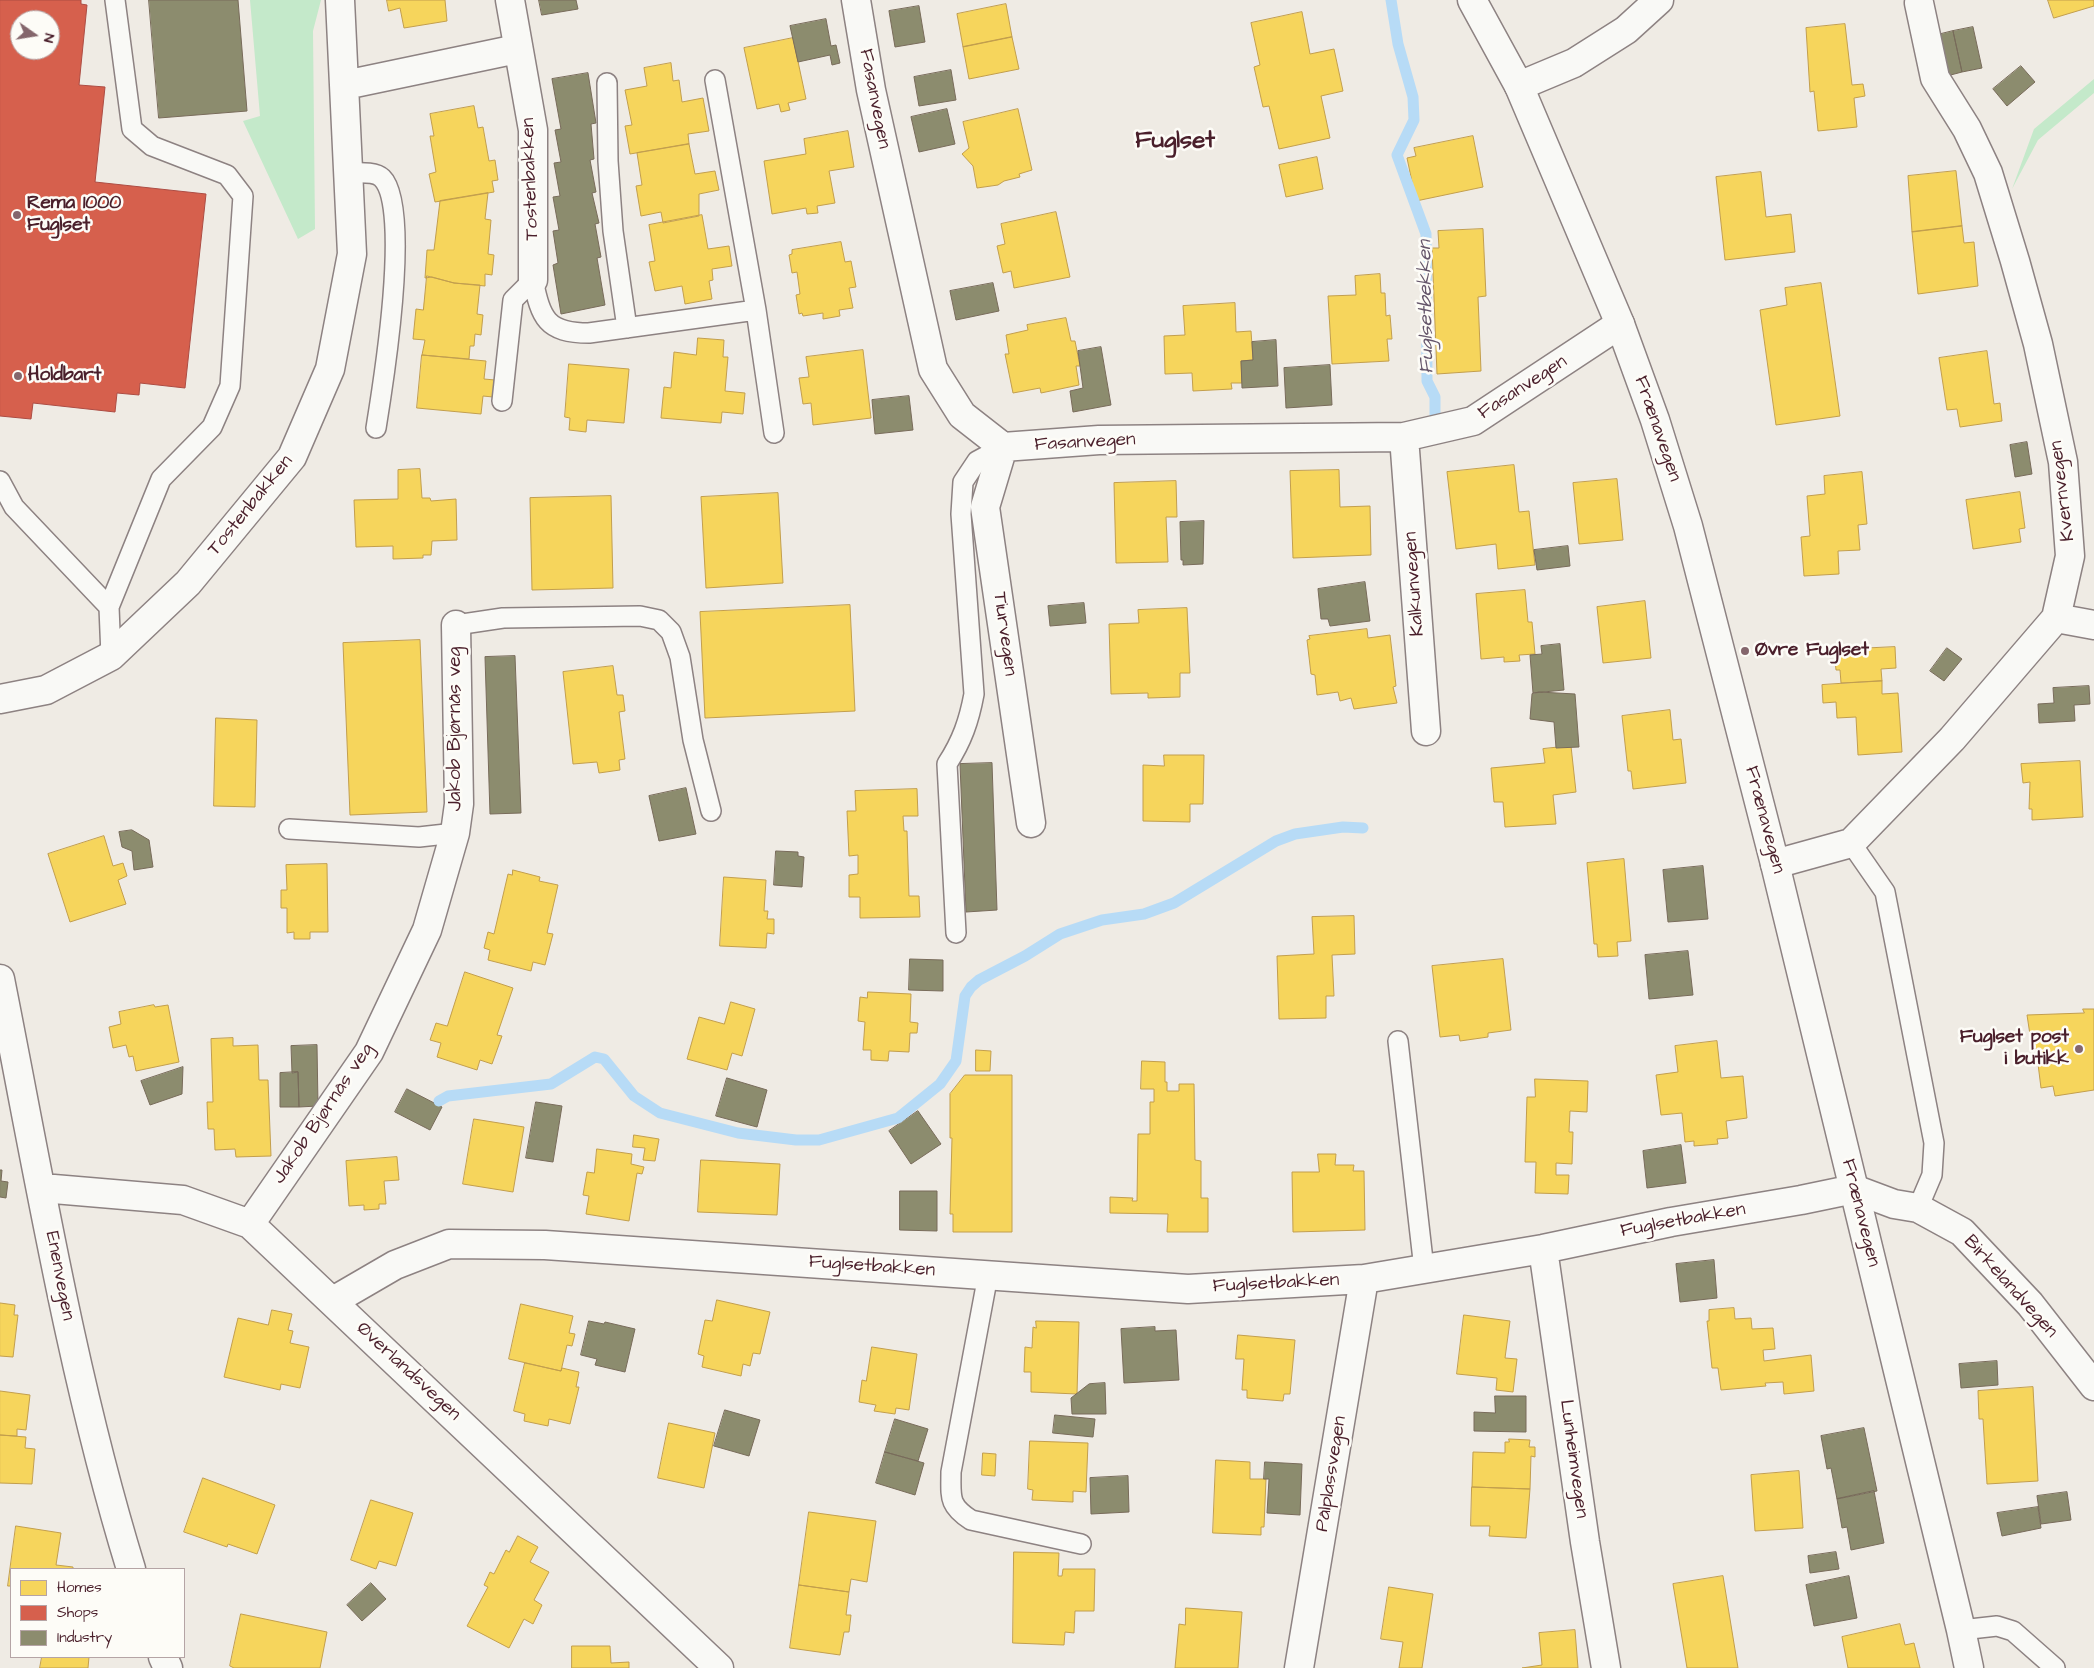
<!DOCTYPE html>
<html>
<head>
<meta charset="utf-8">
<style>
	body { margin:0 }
	#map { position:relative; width:2094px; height:1668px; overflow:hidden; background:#efebe4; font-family:"Architects Daughter",sans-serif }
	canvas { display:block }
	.legend { position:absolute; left:10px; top:1568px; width:175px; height:90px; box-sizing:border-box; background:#fdfcf7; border:1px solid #b5a4a5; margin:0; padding:6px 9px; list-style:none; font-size:15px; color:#4a1f2b }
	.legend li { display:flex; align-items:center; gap:10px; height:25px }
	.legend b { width:25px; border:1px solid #b5a4a5 }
	.north { position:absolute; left:10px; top:10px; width:50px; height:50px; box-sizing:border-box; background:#fdfcf7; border:1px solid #b5a4a5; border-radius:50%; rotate:103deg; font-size:14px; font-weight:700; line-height:20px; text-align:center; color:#4a1f2b }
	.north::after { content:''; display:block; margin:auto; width:18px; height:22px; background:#84666c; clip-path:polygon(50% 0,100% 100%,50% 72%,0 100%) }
</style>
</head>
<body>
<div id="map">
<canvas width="2094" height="1668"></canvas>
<ul class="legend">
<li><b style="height:14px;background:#f6d55c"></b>Homes</li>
<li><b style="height:14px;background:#d6604d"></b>Shops</li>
<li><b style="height:14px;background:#8c8c6e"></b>Industry</li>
</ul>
<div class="north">N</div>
</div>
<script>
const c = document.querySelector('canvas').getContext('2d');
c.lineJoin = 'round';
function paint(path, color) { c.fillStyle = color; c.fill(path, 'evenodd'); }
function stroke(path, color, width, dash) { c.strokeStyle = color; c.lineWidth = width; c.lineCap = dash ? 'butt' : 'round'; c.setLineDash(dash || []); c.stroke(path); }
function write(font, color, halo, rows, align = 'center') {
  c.font = font + ' "Architects Daughter",sans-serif'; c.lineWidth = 5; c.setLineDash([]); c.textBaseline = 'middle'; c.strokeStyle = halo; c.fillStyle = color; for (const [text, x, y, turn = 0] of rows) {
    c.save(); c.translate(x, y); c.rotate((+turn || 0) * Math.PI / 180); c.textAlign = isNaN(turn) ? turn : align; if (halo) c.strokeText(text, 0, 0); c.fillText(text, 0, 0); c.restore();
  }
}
const green = new Path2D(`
	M250,0H321L313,31L315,229L298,239L243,121L260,116Z
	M2094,79V93L2038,140L2012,189L2034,129Z`);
const homes = new Path2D(`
	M387,0H445L447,21L404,28L400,8L389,11Z
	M2048,0H2094V6L2054,18Z
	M1006,4L1012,37L963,47L957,14Z
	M1302,12L1310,54L1334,49L1343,91L1321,96L1330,138L1279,149L1269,106L1263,107L1254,67L1260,65L1251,23Z
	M1845,24L1852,85L1863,84L1865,96L1854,98L1857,127L1818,131L1814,91L1810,92L1806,28Z
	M1012,37L1019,69L969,79L963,47Z
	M793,38L806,99L788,103L790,110L781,112L779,104L757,109L744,48Z
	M671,63L673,81L679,80L682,102L703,98L709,131L688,134L689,144L630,154L625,126L632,125L625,90L647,86L644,68Z
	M474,106L478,128L483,127L489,161L495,160L498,180L492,181L494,192L435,202L429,174L436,172L430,136H434L430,114Z
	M1018,109L1032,170L1019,174L1020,177L1004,181L998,185L977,188L973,166L962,154L969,148L963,122Z
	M848,131L854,167L829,171L835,203L817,206L818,213L807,214L806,208L772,214L764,161L806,154L804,139Z
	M1473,136L1483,187L1416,201L1407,158L1416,156L1414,148Z
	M689,144L695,174L715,171L719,190L699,194V216L663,223L661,212L641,216L636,186L642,185L637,153Z
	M1317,157L1323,189L1286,197L1279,165Z
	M1956,171L1962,226L1912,232L1908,176Z
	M1761,172L1766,217L1791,214L1795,252L1725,260L1716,177Z
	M488,193L485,219L491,220L488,254L494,255L492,275L485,274V286L454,283L432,277L425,278L427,250H434L440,201Z
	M1056,212L1070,277L1014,288L1011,271L1003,273L997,246L1005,244L1001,224Z
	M702,215L708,249L729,246L732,266L712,269L713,280L709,281L712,299L685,304L682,286L655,291L649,262L655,261L649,225Z
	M1962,226L1964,243L1974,242L1978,286L1918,294L1912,232Z
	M1483,229L1486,296L1478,297L1481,371L1437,374L1432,248H1439L1438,231Z
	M841,242L845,262L851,261L856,287L849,288L853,308L839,310L840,316L823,319V313L803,316L802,313L799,314L796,295L800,294L797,272L792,273L789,255L792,254V250Z
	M1380,274L1381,293H1385L1386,316L1390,315L1392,339H1387L1389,361L1332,364L1328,296L1356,295L1355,276Z
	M427,276L454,283L480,285L477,314L483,315L481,335L475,334L474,346H470L469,359L422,355L425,340L413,339L416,309L423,310Z
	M1821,283L1840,416L1776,425L1760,310L1787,305L1785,288Z
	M1235,303L1236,332L1251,331L1253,360L1241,361L1242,383H1231L1232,389L1193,391L1192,373L1165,374L1164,336L1185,335L1183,306Z
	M1066,318L1071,341H1075L1080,366H1076L1079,385L1041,393L1040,388L1013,393L1005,354H1009L1006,335L1028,330L1027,325Z
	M698,338L724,340L723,357H728L725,391L745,393L743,414L722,412L721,423L661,418L664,387L671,388L674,352L696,355Z
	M863,350L871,418L813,425L811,403L803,404L799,378L809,377L806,357Z
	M1987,351L1994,404L2000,403L2002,421L1960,427L1957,409L1947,410L1939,358Z
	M422,355L486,361L484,379L495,380L493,397L483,396L481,414L417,408Z
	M569,364L629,369L624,423L587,420L586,432L569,430L570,418L565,417Z
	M1514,465L1519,512L1529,511L1535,565L1498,569L1496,544L1456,549L1447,472Z
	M420,469L422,498H430L431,501L456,499L457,540L432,541L431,555H423V558L393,559V546L356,547L354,500L398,499V470Z
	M1339,470L1340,507L1370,506L1371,555L1293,558L1290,471Z
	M1862,472L1867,524L1858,525L1860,550L1838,551L1839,574L1804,576L1801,537L1810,536L1807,496L1825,494L1824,476Z
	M1617,479L1623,540L1579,544L1573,483Z
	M1176,481L1177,517H1166L1168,562L1116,563L1114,483Z
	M2020,492L2025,528L2019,529L2021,542L1973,549L1966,500Z
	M778,493L783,583L706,588L701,497Z
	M611,496L613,588L532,590L530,498Z
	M1525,590L1528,622H1532L1535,654L1519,655L1520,661L1504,662V657L1481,659L1476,594Z
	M1645,601L1651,658L1603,663L1597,607Z
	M850,605L855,711L705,718L700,612Z
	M1187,608L1190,673H1180V697L1148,698V693L1111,694L1109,624L1139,623L1138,610Z
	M1367,629L1368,638L1390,635L1396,686L1393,687L1397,703L1354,709L1351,698L1340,701L1338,692L1317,695L1315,675L1311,674L1307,640L1310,639L1309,636Z
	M420,640L427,812L350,815L343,643Z
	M1895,647L1896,668L1881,669L1882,681L1841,683L1840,670H1836L1834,650Z
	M613,666L617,695H623L625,711L619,712L625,759L619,760L620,770L599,773L597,762L573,764L563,672Z
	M1882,681V694L1898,693L1902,752L1858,755L1856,717L1837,718L1836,702L1823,703L1822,685Z
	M1670,710L1673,740L1681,739L1686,783L1633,789L1631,771H1628L1622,716Z
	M216,718L257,720L255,807L214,806Z
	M1571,746L1576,792L1553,795L1556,824L1505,827L1503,802H1494L1491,768L1545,763L1543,749Z
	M1164,755H1204L1203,804H1190V822L1143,821V765L1164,766Z
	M2080,761L2083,817L2032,820V809H2029L2030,782L2023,783L2021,764Z
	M917,789L918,816H903L904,831H907L909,896H919L920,917L860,918V897H849V875L858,874V855L849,856L847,811H856L855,791Z
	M104,836L113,866L123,863L127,876L118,880L126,904L70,922L48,854Z
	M1624,859L1631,941L1617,942L1618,956L1598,957L1597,944H1594L1587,863Z
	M327,864L328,932H310V939H294V932L287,933V908H281V890H287L286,865Z
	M513,870L540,877L539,881L558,885L547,933L553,934L545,965L533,962L531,971L488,960L490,950L484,948L488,932L494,934L508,874L512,875Z
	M724,877L766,880L764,911H768L767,919H774V934L767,933L766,948L720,946Z
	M1354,916L1355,954L1332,955L1334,996H1326V1018L1279,1019L1277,956L1314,954L1312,917Z
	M1503,959L1511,1030L1488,1033V1037L1460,1041L1459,1035L1440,1037L1432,966Z
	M465,972L513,988L497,1035L502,1036L492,1064L480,1060L477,1070L437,1057L441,1043L430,1040L436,1023L447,1026Z
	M868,992L911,994L910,1022L918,1023L917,1033H910L909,1052L889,1051L888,1061L871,1060V1050H863L865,1022L858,1021L860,997L867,998Z
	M731,1002L755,1009L742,1056L732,1053L727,1070L687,1059L699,1017L724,1024Z
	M154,1005L155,1007L168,1005L179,1062L136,1071L133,1056L129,1057L126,1045L113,1048L109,1027L121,1024L119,1012Z
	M2083,1009H2094V1090L2055,1096L2053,1086L2041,1088L2036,1048H2032L2027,1015L2084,1013Z
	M233,1038V1046L258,1045L259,1080H268L271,1156L236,1157L235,1149L215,1150L214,1129H208L207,1102H213L211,1039Z
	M1717,1041L1721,1078L1743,1076L1747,1118L1726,1121L1728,1138L1717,1139L1718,1144L1694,1146V1141L1685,1142L1682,1113L1661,1115L1656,1075L1678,1072L1675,1046Z
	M976,1050L991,1051L990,1071H976Z
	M1142,1061L1165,1062V1082H1167V1091H1179V1084H1194L1195,1160L1201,1161V1198H1208V1232H1167L1168,1214L1110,1213V1197L1133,1198L1132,1201H1137L1138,1134H1150V1102H1154V1089H1141Z
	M965,1075H1012V1232H953V1214H950L952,1138H950V1094Z
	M1535,1079L1588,1081L1587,1112L1570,1111L1569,1132H1573L1572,1164L1556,1163V1175H1569L1568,1194L1535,1193L1536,1162H1525L1527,1097H1535Z
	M474,1119L524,1127L513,1192L463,1184Z
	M634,1135L659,1139L655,1161L643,1160L645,1148L633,1147Z
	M597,1149L632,1154L631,1164L644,1167L642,1174L637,1173L629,1221L586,1214L589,1196L583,1195L587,1172L594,1173Z
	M1318,1154H1336L1335,1165H1354L1353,1171H1364L1365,1230L1293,1232L1292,1172H1319Z
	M397,1157L399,1180L384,1181L386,1204H379V1209L364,1210V1205L349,1206L346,1161Z
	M701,1160L780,1164L777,1215L698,1212Z
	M717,1300L770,1312L760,1354L753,1353L750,1366L743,1364L741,1376L702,1367L704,1356L698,1354L705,1320L712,1321Z
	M0,1303L15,1305L14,1315H18L13,1357L0,1356Z
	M521,1304L573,1316L569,1333L575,1334L572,1346L567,1345L561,1371L509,1359Z
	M1734,1308L1735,1319L1751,1318L1752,1329L1773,1328L1775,1349L1763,1350L1764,1361L1811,1355L1814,1391L1784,1394L1783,1382L1765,1383L1766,1386L1721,1390L1718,1368H1712L1707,1321H1709V1310Z
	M272,1310L292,1314L288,1330L293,1331L290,1343L309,1347L300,1388L281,1384L280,1390L224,1377L238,1318L268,1325Z
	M1464,1315L1510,1321L1505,1358L1517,1359L1513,1392L1496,1390L1497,1378L1457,1374Z
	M1036,1321L1079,1322L1077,1394L1031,1392V1372H1024L1025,1347L1032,1348L1033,1327L1036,1328Z
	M1238,1335L1295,1340L1290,1394H1284L1283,1401L1247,1398V1390H1242L1244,1359H1236Z
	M872,1347L917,1354L909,1410L896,1408L895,1414L874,1411L876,1405L859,1402L862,1380L866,1381Z
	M525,1363L561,1371L562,1368L579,1372L576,1387H579L570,1424L549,1419L548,1426L524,1421L525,1414L514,1411Z
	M2033,1387L2038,1481L1987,1484L1983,1419H1979L1978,1391Z
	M0,1391L30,1395L26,1430L17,1429V1436L0,1435Z
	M669,1423L715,1433L704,1488L658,1478Z
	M0,1435L26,1437L25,1448L35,1449L32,1484L0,1483Z
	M1509,1439L1530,1440L1529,1447H1535V1457L1531,1456L1530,1489L1472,1487L1473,1452L1505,1453V1442H1509Z
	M1030,1441L1088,1443L1086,1492L1073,1491V1502L1032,1500L1033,1490L1028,1489Z
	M983,1453L996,1454L995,1476L982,1475Z
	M1216,1460L1250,1462V1479H1266L1264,1527H1261V1535L1213,1533Z
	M1799,1471L1803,1528L1755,1531L1751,1475Z
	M203,1478L275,1505L257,1554L228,1544L227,1547L184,1532Z
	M1472,1487L1530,1489L1526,1538L1489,1536L1490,1526H1471Z
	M371,1500L413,1513L396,1566L379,1561L376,1569L351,1560Z
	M809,1512L876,1521L867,1582L851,1579L849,1592L799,1585Z
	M16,1526L61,1533L56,1565L73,1567V1569H11V1586H8Z
	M518,1536L538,1547L530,1562L549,1572L534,1600L542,1605L533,1624L524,1619L509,1648L467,1626L488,1587L484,1585L490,1572L494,1574L506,1550L509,1552Z
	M1014,1552L1059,1553L1058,1576H1062L1063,1569H1095L1094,1611H1075L1074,1633L1065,1632L1064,1645L1013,1643Z
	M1723,1576L1738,1668H1687L1673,1584Z
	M799,1585L849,1592L846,1615H851L849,1632H844L840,1655L790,1648Z
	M1389,1587L1433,1594L1422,1668H1399L1403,1642L1381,1639Z
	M1186,1608L1242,1612L1238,1668H1175L1179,1624L1185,1625Z
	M241,1614L327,1632L320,1668H234L230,1666Z
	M1900,1624L1905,1645L1914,1643L1920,1668H1848L1842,1637Z
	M1575,1630L1578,1668H1522L1542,1665L1539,1633Z
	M572,1646H610L611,1663L629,1662V1668H572Z
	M42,1657H89L88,1668H40Z`);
const shops = new Path2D(`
	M0,0H81V4L87,5L79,85L105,87L95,182L206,194L185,388L140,383L139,395L117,393L115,412L33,403L31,419L0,416ZM20,20H50V50H20Z`);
const industry = new Path2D(`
	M149,0H238L247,111L159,118Z
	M539,0H576L578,9L542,15Z
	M919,6L925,42L895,47L889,11Z
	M826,19L831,46L836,45L840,63L832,65L830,55L798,62L790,26Z
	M1973,27L1982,68L1962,72L1953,31Z
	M1953,31L1962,72L1943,77L1933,36Z
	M2021,66L2035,82L2007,106L1993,89Z
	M951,70L956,100L919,106L914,77Z
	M588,73L596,123L591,124L594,159L590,160L596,192L592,193L599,223L595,224L601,257L597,258L605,305L561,314L553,265L558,263L553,231L559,230L553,197L560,196L554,163L561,162L555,130L561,129L552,79Z
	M947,109L955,144L919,152L911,117Z
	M993,283L999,311L956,320L950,291Z
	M1276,340L1278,386L1242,388L1241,361L1253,360L1252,342Z
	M1101,347L1111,405L1073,412L1070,391L1083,388L1078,351Z
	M1330,365L1332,405L1286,408L1284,368Z
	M909,396L913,430L875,434L872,400Z
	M2027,442L2032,474L2015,477L2010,445Z
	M1204,521L1203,564L1183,565V560H1181L1180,522Z
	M1568,546L1570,566L1537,570L1534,550Z
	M1365,582L1370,621L1330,626L1328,619H1321L1318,589Z
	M1084,603L1086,623L1050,626L1048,606Z
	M1560,644L1564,690L1533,693L1530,655L1542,654L1541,646Z
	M1947,648L1962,659L1944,681L1930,671Z
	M515,656L521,813L490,814L485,657Z
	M2089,686L2090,704L2074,705L2075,721L2039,723L2038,704L2054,703L2053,688Z
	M1539,692L1575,694L1579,747L1556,748L1554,722L1530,719L1532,694Z
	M992,763L997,910L966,912L960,764Z
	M686,788L696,834L659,841L649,796Z
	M132,830L149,840L153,867L134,870L132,851L122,847L119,832Z
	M776,851L798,852V856L804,857L802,887L774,885Z
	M1703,866L1708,919L1668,922L1663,870Z
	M1688,951L1693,995L1649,999L1645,955Z
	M910,959L943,960V991L909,990Z
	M317,1045L318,1106L299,1107L298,1072L292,1073L291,1046Z
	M183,1067L182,1094L150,1105L141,1081Z
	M298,1072L299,1107H280V1073Z
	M727,1078L767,1090L757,1127L716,1116Z
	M407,1089L442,1107L430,1130L395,1112Z
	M536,1102L562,1106L553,1162L526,1158Z
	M918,1111L941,1144L911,1164L889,1131Z
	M1681,1145L1686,1183L1647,1188L1643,1151Z
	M0,1170H2L1,1181L8,1182L6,1198L0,1197Z
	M900,1191H937V1231L900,1230Z
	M1714,1260L1717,1298L1680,1302L1676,1264Z
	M589,1321L604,1324L605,1322L635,1329L625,1372L595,1365L597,1359L581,1355Z
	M1155,1327V1331L1176,1330L1179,1380L1124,1383L1121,1329Z
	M1997,1361L1998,1385L1961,1388L1959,1364Z
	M1105,1383L1106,1414H1072L1071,1398L1089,1384Z
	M1495,1396H1526V1432L1474,1431V1412L1495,1413Z
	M725,1410L760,1420L749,1456L714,1446Z
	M1055,1415L1095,1419L1093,1437L1053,1433Z
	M895,1419L928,1429L918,1461L885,1452Z
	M1864,1428L1877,1491L1837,1499L1831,1468L1827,1469L1821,1436Z
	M885,1452L924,1463L915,1495L876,1483Z
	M1265,1462L1302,1464L1300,1515L1267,1513L1269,1479H1264Z
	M1128,1476L1129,1512L1091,1514L1090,1478Z
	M1874,1491L1884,1543L1851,1550L1847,1527L1842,1528L1837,1499Z
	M2067,1492L2071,1520L2041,1524L2037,1496Z
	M2038,1507L2041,1528L2002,1536L1997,1513Z
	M1836,1552L1839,1569L1810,1573L1808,1556Z
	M1849,1576L1857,1618L1814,1626L1806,1585Z
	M371,1583L386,1599L362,1621L347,1605Z`);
const stream = new Path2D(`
	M1391,0L1398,44L1413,97L1414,120L1397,155L1426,234L1427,381L1435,397V415
	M439,1101L448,1096L551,1084L595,1057L604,1059L634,1096L660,1113L738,1133L796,1140H819L898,1118L940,1084L956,1061L965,996L971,987L979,980L1025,956L1060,934L1102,920L1144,914L1174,903L1276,841L1295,834L1343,827L1363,828`);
const service = new Path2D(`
	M715,80L756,310L774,433
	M607,83L608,161L613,231L627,328
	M348,173C358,173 375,171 382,178C412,207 383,385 376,428
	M533,280C541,318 546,333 589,333L756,310
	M502,401L513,300L533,280
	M0,481L14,507L109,607
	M456,625L503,618L640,616L659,620L671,632L680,657L693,740L711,811
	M111,656L109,607L161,479L212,427L230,386L243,196L227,175L152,146L132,129L115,0
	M289,829L419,837L455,833
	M1851,843L1885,892L1934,1143L1932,1175L1918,1208
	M956,933L947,764C962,741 969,721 974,694L961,514L963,482L977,461L1003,447
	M1398,1041L1424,1269
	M988,1275L951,1472C951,1497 948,1505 971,1520L1081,1544
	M1961,1630L1997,1626L2013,1631L2055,1668`);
const minor = new Path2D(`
	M510,0L533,130V280
	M856,0L871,90L933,369L962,415L1003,447L1099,440L1404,437L1473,421L1620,324
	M345,85L517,49
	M1404,437L1426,731
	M1003,447L985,507L1031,823
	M2056,618L2094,625
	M0,699L46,690L111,656L188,583L292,457L330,369L352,254L340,0
	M1775,864L1851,843L1952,739L2056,618L2070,556L2063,462L2038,344L2015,261L1988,173L1967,129L1935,78L1919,3
	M0,979C39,1176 72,1377 131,1569
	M42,1188L183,1200L250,1224L719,1668
	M250,1224L369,1052L427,930L455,833L459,804L456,625
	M1543,1249L1585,1542L1606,1668
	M333,1301L395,1265L449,1244L545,1245L1188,1289L1364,1279L1543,1249L1671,1222L1801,1200L1854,1189L1894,1204L1918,1208L1962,1232L2030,1304L2094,1386
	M163,1657L168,1668
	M1299,1668L1364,1279`);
const secondary = new Path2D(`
	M1519,86L1574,63L1626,30L1659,0`);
const primary = new Path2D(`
	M1472,0L1519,86L1620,324L1655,420L1688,526L1775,864L1961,1630L1969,1668`);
const markers = [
	[17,215,5,"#84666c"],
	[18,376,5,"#84666c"],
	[1745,651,5,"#84666c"],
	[2079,1049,5,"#84666c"]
];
const streetNames = [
	["Fasanvegen",874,99,79],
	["Tostenbakken",531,179,-92],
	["Fasanvegen",1523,388,-33],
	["Frænavegen",1657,429,71],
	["Fasanvegen",1085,443,-3],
	["Kvernvegen",2063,491,-97],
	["Tostenbakken",251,506,-51],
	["Kalkunvegen",1415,584,-94],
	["Tiurvegen",1004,634,82],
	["Jakob Bjørnås veg",456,729,-90],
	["Frænavegen",1764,820,75],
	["Jakob Bjørnås veg",324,1114,-56],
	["Frænavegen",1860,1213,76],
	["Fuglsetbakken",1683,1221,-10],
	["Fuglsetbakken",872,1267,4],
	["Enenvegen",59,1276,79],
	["Fuglsetbakken",1276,1284,-3],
	["Birkelandvegen",2010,1287,48],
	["Øverlandsvegen",408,1372,43],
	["Lunheimvegen",1573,1459,82],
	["Pålplassvegen",1332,1474,-81]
];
const poiNames = [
	["Rema 1000",27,204],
	["Fuglset",27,226],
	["Holdbart",28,376],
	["Øvre Fuglset",1755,651],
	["Fuglset post",2069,1038,"right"],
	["i butikk",2069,1060,"right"]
];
const waterNames = [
	["Fuglsetbekken",1427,307,-91]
];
const districtNames = [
	["Fuglset",1175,142]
];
paint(green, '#c4e9ca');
paint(homes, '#f6d55c');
stroke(homes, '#c29e4d', 1);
paint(shops, '#d6604d');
stroke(shops, '#ac4c43', 1);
paint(industry, '#8c8c6e');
stroke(industry, '#786b5a', 1);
stroke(stream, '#b7dbf6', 11);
stroke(service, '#8d8282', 22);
stroke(minor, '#8d8282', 31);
stroke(secondary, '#8d8282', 31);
stroke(primary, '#8d8282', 31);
stroke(service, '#f9f9f6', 19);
stroke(minor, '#f9f9f6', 28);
stroke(secondary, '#f9f9f6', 28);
stroke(primary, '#f9f9f6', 28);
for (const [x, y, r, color] of markers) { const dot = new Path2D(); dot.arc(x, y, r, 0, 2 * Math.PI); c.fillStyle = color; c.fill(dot); stroke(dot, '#fdfcf7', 2); }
write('19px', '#4a1f2b', '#fdfcf7', streetNames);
write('bold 19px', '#4a1f2b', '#fdfcf7', poiNames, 'left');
write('italic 20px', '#64556a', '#fdfcf7', waterNames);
write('bold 24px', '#4a1f2b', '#fdfcf7', districtNames);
</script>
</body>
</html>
